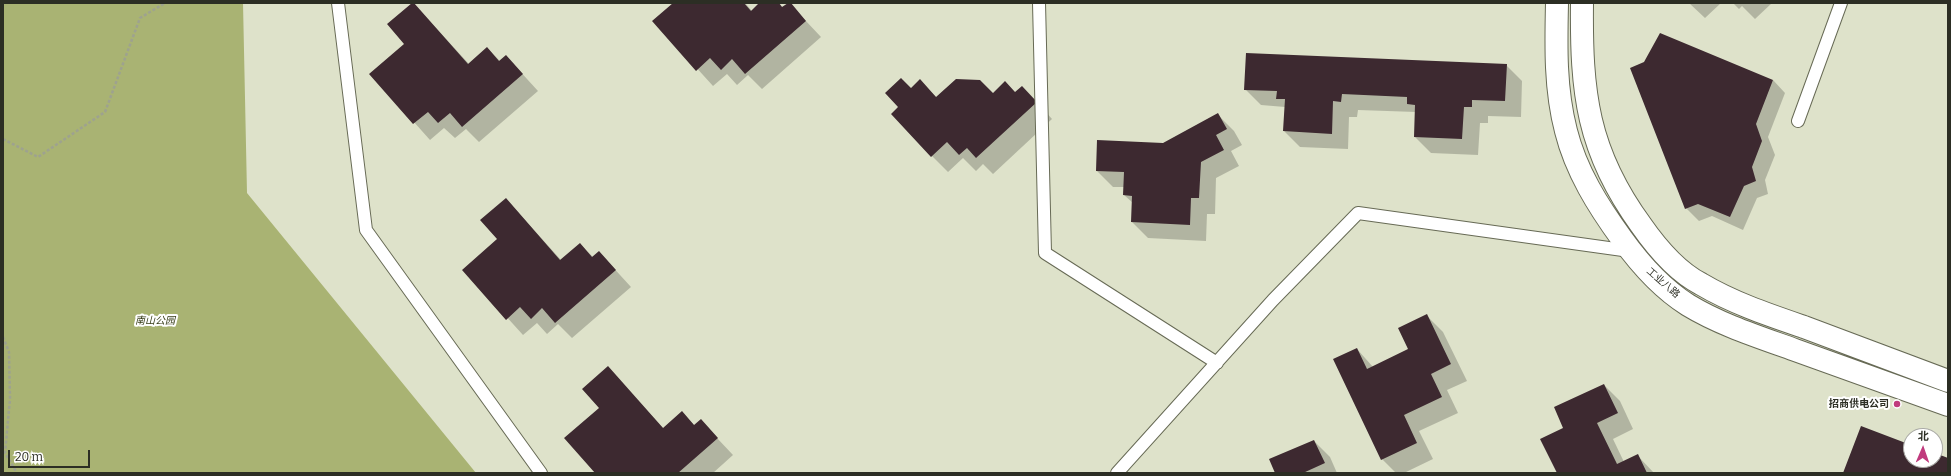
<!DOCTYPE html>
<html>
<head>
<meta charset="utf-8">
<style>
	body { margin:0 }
	#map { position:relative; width:1951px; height:476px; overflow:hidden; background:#dee2ca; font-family:Bitter,"Noto Sans SC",serif }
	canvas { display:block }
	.frame { position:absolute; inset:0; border:4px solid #2c2e24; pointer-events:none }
	.north { position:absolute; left:1903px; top:428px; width:40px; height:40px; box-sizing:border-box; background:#fff; border:1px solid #ababa7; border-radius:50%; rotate:2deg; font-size:11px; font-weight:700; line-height:16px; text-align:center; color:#2c2e24 }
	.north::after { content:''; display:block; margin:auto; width:14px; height:18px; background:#c03a7d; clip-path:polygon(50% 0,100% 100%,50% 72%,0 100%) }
	.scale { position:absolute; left:8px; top:450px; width:82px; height:18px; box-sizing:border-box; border:2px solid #2c2e24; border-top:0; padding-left:5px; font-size:12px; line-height:14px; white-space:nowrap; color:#2c2e24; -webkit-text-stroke:3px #fff; paint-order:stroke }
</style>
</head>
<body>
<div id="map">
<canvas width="1951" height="476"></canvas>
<div class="frame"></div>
<div class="north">北</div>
<div class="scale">20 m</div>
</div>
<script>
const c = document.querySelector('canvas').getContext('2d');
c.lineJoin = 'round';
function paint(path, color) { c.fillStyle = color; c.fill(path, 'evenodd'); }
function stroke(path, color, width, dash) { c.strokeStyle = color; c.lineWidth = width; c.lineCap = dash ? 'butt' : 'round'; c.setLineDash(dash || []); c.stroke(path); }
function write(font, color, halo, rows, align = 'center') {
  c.font = font + ' Bitter,"Noto Sans SC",serif'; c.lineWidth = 4; c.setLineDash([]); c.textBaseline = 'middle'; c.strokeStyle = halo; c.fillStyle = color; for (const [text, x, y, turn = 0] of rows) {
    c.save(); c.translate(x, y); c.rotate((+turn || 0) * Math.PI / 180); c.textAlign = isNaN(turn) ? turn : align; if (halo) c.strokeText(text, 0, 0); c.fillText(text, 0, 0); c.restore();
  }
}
const green = new Path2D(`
	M3,3H243L247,193L476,473H3Z`);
const shadow = new Path2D(`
	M413,3L469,64L487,48L500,61L506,56L538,91L479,142L466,129L455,138L444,128L430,140L371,74L406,44Z
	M674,3H745L752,11L761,3H778L783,8L789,3L821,37L762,89L748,75L737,85L727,74L713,86L654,21Z
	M1689,3H1721L1705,18Z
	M1733,3H1772L1755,19L1742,6L1739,9Z
	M1506,65L1522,81L1521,117L1488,116V123H1480L1478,155L1431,153L1415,137L1416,112L1358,110L1357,117H1349L1348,149L1300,147L1284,131L1285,107L1261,105L1245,89Z
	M1773,80L1785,93L1768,137L1775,155L1765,180L1768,194L1757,198L1743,230L1712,216L1699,221L1686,208Z
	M920,81L937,98L1016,93L1038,103L1052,119L993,174L983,164L976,171L963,158L948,172L932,156L900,107L911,89Z
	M1218,115L1234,131L1242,145L1231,151L1239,166L1216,178L1215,214H1207L1206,241L1148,238L1132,222L1133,203L1124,195V187H1113L1097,171L1163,144Z
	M506,199L561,260L580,244L593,257L599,252L631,287L572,338L558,324L547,334L537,323L523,335L464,270L498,239Z
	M1427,316L1443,332L1467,381L1447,390L1458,413L1419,431L1433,459L1404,473H1396L1382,459L1357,349L1373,367L1409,349Z
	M608,368L664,429L682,412L695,426L701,421L733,455L713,473H596L601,408Z
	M1604,385L1620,401L1633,429L1613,439L1624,462L1637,455L1654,473H1558L1565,428Z
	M1314,441L1330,457L1337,473H1275Z`);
const building = new Path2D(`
	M412,3H414L468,64L487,47L499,61L506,55L523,74L462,127L450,113L438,123L428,112L413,124L369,74L404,44L387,24Z
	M673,3H744L751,11L759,3H779L782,7L788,3H791L806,21L745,74L732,59L721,70L710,58L696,71L652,21Z
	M1660,33L1773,80L1756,124L1762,141L1752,167L1756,181L1744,186L1730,217L1698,204L1685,209L1630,68L1644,62Z
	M1246,53L1507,64L1505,101L1472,100V107H1464L1462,139L1414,137L1415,105L1407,104V97L1342,94L1341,102L1333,101L1332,134L1283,131L1285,99H1276L1277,91L1244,90Z
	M901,78L911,88L920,79L936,97L956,79L980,80L993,93L1005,81L1015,92L1022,86L1037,102L976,158L967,148L959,155L947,142L931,157L891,114L898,107L885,93Z
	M1218,113L1227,129L1216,135L1224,150L1201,162L1199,198H1191L1190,225L1131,222L1132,196L1123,195L1124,172L1096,171L1097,140L1163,143Z
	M506,198L560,260L580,243L592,257L599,251L616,270L555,323L542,308L531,319L520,307L506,320L462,270L497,239L480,220Z
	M1427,314L1451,364L1431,374L1442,397L1404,415L1417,443L1381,460L1333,359L1357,348L1367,369L1408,349L1398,328Z
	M608,366L663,428L682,411L694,425L701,419L718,438L678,473H595L564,438L599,408L582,389Z
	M1604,384L1618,413L1597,423L1617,464L1638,454L1647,473H1557L1540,439L1563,428L1554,407Z
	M1861,426L1911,445V460H1935V453L1948,458V473H1843Z
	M1314,440L1325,463L1303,473H1275L1269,459Z`);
const path = new Path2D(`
	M3,139L38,157L105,112L140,18L165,3
	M3,337L9,352L10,399L5,453L17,473`);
const service = new Path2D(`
	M338,3L366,230L541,473
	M1039,3L1045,253L1217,363
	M1798,121L1841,3
	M1117,473L1273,300L1358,213L1630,251`);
const tertiary = new Path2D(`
	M1557,3C1556,46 1555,89 1566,131C1576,171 1598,206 1622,239C1640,264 1661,288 1688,305C1721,325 1759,337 1795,350C1846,368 1897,387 1948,405
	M1582,3C1581,92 1587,151 1641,225C1657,248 1676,271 1701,284C1733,303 1769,315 1804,327C1852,345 1900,363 1948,381`);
const markers = [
	[1897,404,4,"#c03a7d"]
];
const streetNames = [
	["工业八路",1663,283,41]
];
const parkNames = [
	["南山公园",155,321]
];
const poiNames = [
	["招商供电公司",1889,404]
];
paint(green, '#a9b373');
paint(shadow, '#0003');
paint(building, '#3d2930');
stroke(service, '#676a55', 14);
stroke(tertiary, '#676a55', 24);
stroke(path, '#9ea28f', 2.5, [3, 2]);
stroke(service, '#fff', 12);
stroke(tertiary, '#fff', 22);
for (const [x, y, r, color] of markers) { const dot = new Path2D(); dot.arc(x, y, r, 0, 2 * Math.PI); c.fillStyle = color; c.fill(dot); stroke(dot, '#fff', 1.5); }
write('10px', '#2c2e24', '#fff', streetNames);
write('italic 10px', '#373c18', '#fff', parkNames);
write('bold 10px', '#2c2e24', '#fff', poiNames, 'right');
</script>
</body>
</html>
